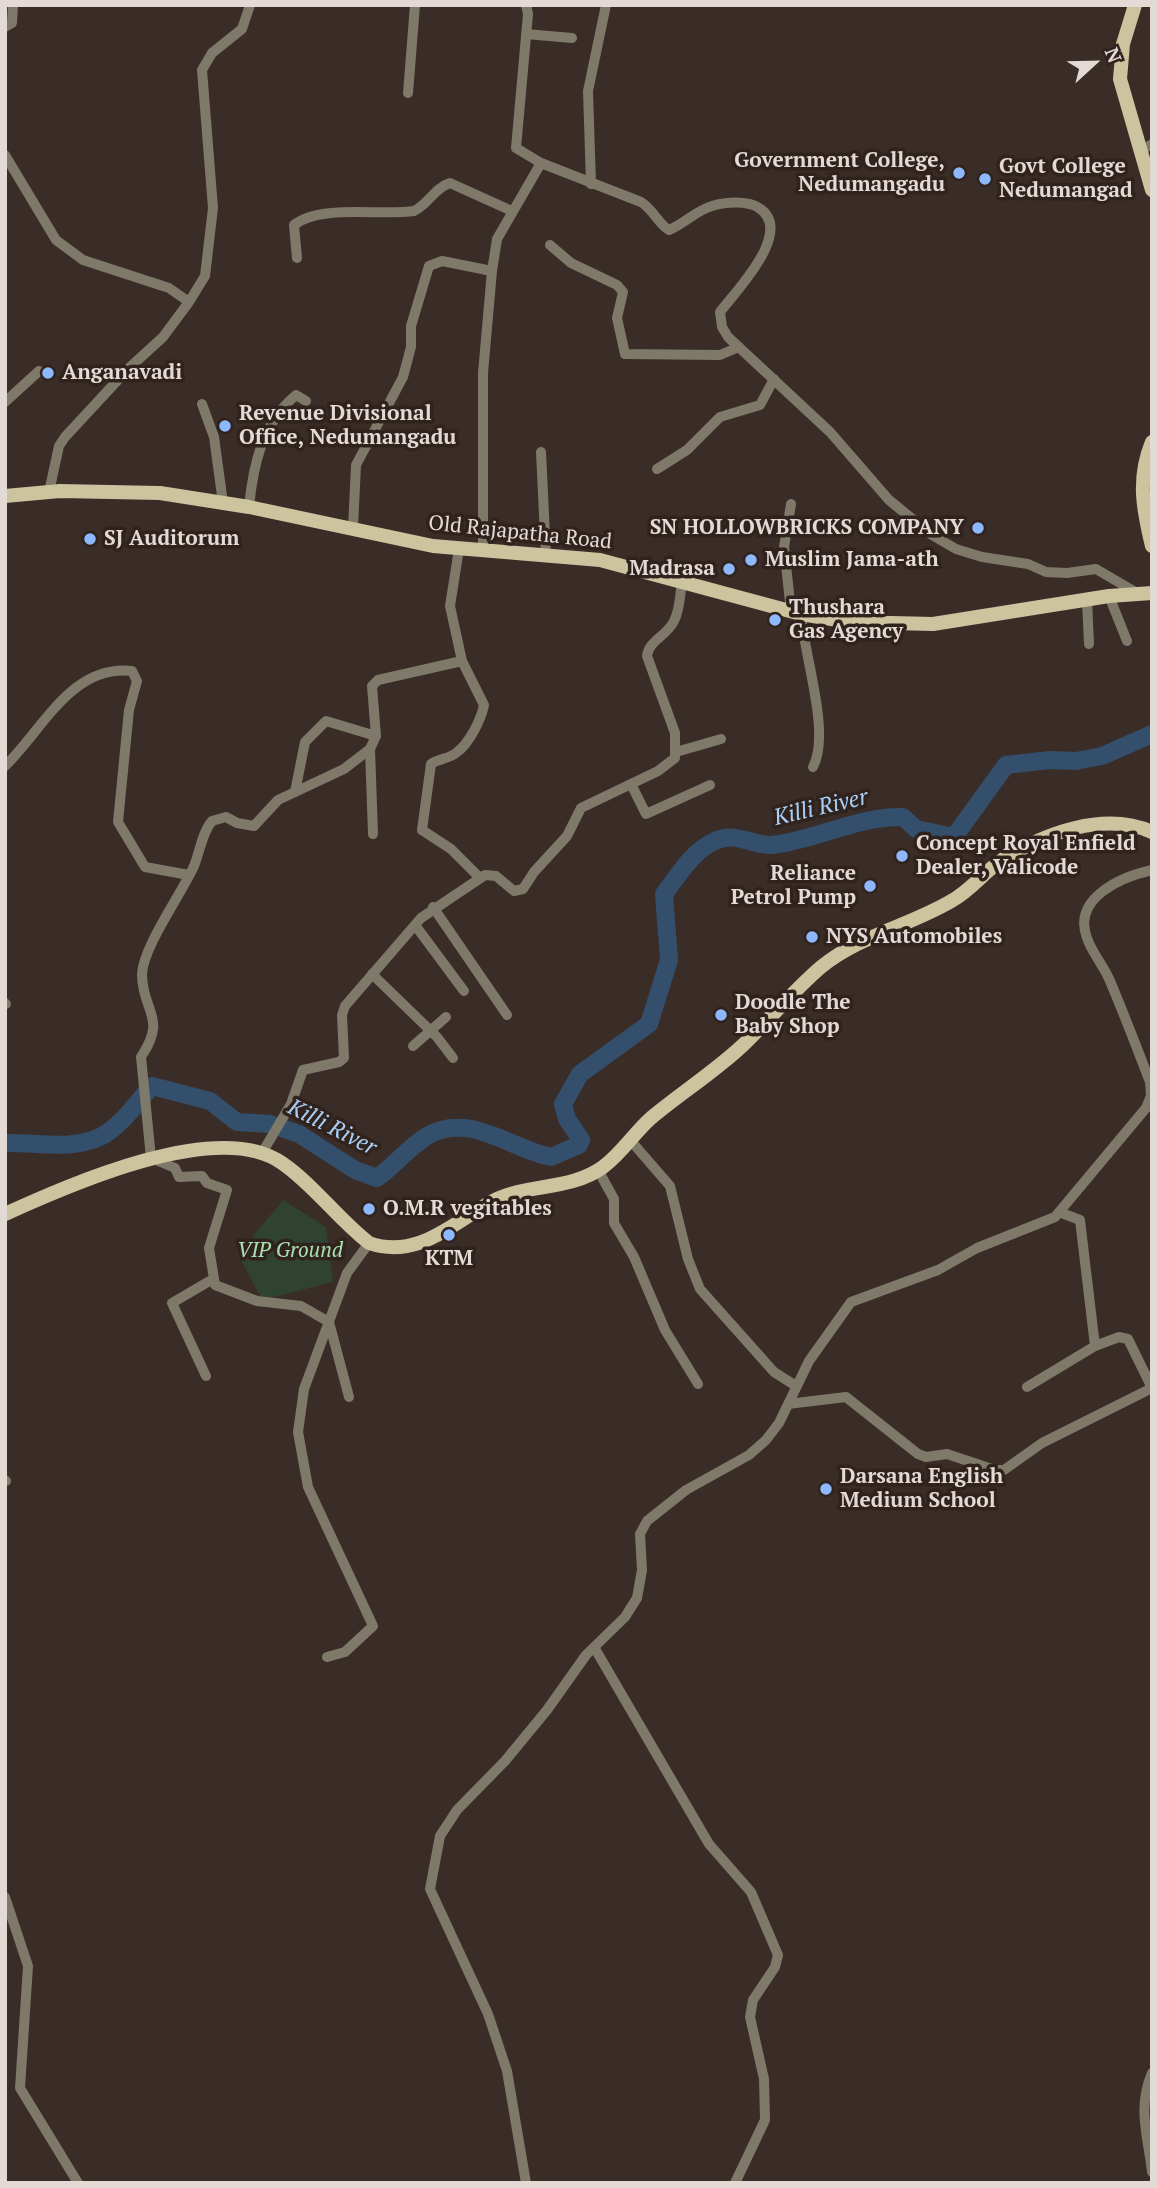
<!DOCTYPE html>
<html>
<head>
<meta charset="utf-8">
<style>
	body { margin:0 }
	#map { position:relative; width:1157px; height:2188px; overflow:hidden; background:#3a2c26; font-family:"PT Serif",serif }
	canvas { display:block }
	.frame { position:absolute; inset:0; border:7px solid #e3dad6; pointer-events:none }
	.north { position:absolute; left:1059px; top:28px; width:70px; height:70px; -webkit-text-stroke:5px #30221c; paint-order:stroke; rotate:68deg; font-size:19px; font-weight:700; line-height:28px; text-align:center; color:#e3dad6 }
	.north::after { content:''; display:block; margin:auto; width:24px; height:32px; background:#e3dad6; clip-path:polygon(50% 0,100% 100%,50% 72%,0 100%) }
</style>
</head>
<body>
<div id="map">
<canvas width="1157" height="2188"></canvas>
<div class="frame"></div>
<div class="north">N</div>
</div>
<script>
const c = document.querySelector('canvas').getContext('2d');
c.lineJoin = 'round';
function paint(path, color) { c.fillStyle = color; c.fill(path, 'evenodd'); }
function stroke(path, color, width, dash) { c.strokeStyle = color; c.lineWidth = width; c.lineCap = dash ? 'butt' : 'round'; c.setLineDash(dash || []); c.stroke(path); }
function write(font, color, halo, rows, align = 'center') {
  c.font = font + ' "PT Serif",serif'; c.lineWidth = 7; c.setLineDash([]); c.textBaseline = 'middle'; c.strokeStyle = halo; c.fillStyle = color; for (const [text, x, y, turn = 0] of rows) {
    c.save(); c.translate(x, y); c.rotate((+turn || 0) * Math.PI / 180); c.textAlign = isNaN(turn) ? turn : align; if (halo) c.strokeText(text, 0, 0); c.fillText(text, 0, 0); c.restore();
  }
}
const green = new Path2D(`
	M283,1200L326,1227L333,1282L262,1300L238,1254Z`);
const river = new Path2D(`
	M5,1143C36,1142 73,1151 102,1136C122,1125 137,1102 152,1086L210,1101L237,1122L270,1124L299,1134L355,1170L377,1178C394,1166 409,1147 427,1136C468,1111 511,1149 551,1157L579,1145L581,1140L567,1119L563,1104L580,1074L649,1024L669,960L664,894C679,875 692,851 715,841C737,831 751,846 772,845C817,840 857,816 903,817L916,829L954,837L1006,765L1050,760L1076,761L1102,756L1152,734`);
const minor = new Path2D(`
	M5,27L12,23L13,5
	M526,34L572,38
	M408,93L415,5
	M1140,151L1152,144
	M5,155L56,240L83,260L169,288L189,302L163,337L128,369L65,437L59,446L49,492
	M541,163L641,202C653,209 659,225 669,230C684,224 697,210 712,206C725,202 747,200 759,208C795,231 736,291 720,312L722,327L728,337L830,432L889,500L932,535L956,549L982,557L1028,564L1046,572L1067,573L1096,569L1137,593
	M591,184L588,91L606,5
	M550,245L571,263L617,285L623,292L617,318L625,354L720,355L739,347
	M297,258L294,225C320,204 381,216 414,211C429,204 434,188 450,183L512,211
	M189,302L205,276L213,208L202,70L212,53L242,29L250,5
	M5,402L39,371
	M202,404L214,437L223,503
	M541,452L546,556
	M657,469L687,450L720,417L760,405L774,379
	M791,504L784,547L791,611
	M249,507C253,466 262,423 296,395L306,401
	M353,528L356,465L403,377L411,347V326L429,266L442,261L492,271
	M459,549L450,606L462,661L484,705C481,720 469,744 456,753C449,759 439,758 431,764L422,830L451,849L479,877
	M483,551V373L492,271L497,239L541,163L516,148L528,14L526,5
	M1109,596L1127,641
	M1087,600L1089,644
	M801,614C804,656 831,733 813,767
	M370,749L373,834
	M676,752L721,739
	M5,766C42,731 71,664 132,671L137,681L129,710L118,822L145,867L189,875
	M631,784L646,814L710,785
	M295,792L305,742L326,721L376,736
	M433,907L507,1015
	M415,925L464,991
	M372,974L437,1037L453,1058
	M5,1003L6,1004
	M413,1046L446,1017
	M631,1141L670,1186L688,1259L700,1289L774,1372L796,1386
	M262,1153L291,1104L303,1070L339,1062L344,1058L342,1015L345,1006L421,918L485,875L496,876L514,891L523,889L534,872L567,836L581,808L658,771L675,758V733L647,656C649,640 667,636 674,621C680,610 680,594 682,582
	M598,1170L614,1199V1223L634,1257L665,1330L698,1384
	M1095,1346L1119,1337L1128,1339L1152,1388
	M206,1376L172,1303L213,1279
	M1027,1387L1095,1346L1080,1220L1059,1212
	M349,1397L329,1322L301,1306L257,1301L215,1285L209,1248L227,1190L207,1183L202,1176L179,1177L175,1168L151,1158L141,1057C168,1017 142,1012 142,974C143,947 182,893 194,866C200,851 202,833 212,821L226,817L237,823L254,826L278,800L344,769L370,749L376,736L372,686L378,680L462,661
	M788,1404L846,1397L918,1454L926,1457L947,1454L995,1470H1004L1042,1443L1152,1388
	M5,1480L6,1481
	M594,1647L709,1844L751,1892L778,1955L775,1967L753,2000L750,2017L764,2079L765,2120L735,2183
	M327,1657L345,1652L373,1626L308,1487L298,1432L304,1389L347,1273L369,1243
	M5,1897L28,1966L20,2088L78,2183
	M1152,2073C1137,2108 1148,2136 1152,2172
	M526,2183L507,2071L488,2014L430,1889L440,1836L457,1810L505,1761L547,1710L586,1655L625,1617L637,1598L642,1570L640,1534L647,1521L686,1490L749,1455L766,1440L779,1423L809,1361L851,1302L938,1270L977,1248L1055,1217L1146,1108L1151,1096L1150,1082C1137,1048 1124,1014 1110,981C1104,966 1092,953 1087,938C1072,898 1121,877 1152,870`);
const major = new Path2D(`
	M1135,5L1123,44L1120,79L1152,190
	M1152,442C1137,478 1143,509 1152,546
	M5,496L60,491L160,493L249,507L433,546L600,560L801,614L850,622L933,624L1109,596L1152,593
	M5,1214C69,1185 218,1118 282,1163C314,1185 338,1219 369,1243C418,1260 452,1223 493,1201C528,1183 570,1191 603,1167C622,1153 634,1133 651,1118C681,1093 714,1072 742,1046C769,1020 793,991 821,967C860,935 910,926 953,900C971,890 984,872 1002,860C1045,833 1104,811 1152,832`);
const markers = [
	[959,173,7,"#8eb8fd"],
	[985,179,7,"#8eb8fd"],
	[48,373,7,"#8eb8fd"],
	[225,426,7,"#8eb8fd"],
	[978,528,7,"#8eb8fd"],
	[90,539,7,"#8eb8fd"],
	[751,560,7,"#8eb8fd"],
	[729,569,7,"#8eb8fd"],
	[775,620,7,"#8eb8fd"],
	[902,856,7,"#8eb8fd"],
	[870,886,7,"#8eb8fd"],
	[812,937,7,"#8eb8fd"],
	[721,1015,7,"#8eb8fd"],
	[369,1209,7,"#8eb8fd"],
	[449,1235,7,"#8eb8fd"],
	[826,1489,7,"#8eb8fd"]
];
const poiNames = [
	["Government College,",945,161,"right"],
	["Nedumangadu",945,185,"right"],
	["Govt College",999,167],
	["Nedumangad",999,191],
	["Anganavadi",62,373],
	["Revenue Divisional",239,414],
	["Office, Nedumangadu",239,438],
	["SN HOLLOWBRICKS COMPANY",964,528,"right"],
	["SJ Auditorum",104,539],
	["Muslim Jama-ath",765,560],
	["Madrasa",715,569,"right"],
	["Thushara",789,608],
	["Gas Agency",789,632],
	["Concept Royal Enfield",916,844],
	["Dealer, Valicode",916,868],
	["Reliance",856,874,"right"],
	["Petrol Pump",856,898,"right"],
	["NYS Automobiles",826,937],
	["Doodle The",735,1003],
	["Baby Shop",735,1027],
	["O.M.R vegitables",383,1209],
	["KTM",449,1259,"center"],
	["Darsana English",840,1477],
	["Medium School",840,1501]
];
const streetNames = [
	["Old Rajapatha Road",520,533,6]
];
const parkNames = [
	["VIP Ground",290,1251]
];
const waterNames = [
	["Killi River",821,808,-13],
	["Killi River",332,1128,27]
];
paint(green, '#304332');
stroke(river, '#344f6c', 18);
stroke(minor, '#7e7968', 10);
stroke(major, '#ccc39f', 14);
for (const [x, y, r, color] of markers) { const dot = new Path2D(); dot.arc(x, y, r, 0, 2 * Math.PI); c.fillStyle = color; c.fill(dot); stroke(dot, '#30221c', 2.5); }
write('bold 21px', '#e3dad6', '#30221c', poiNames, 'left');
write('21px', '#e3dad6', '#30221c', streetNames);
write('italic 21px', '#a8e0af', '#30221c', parkNames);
write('italic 23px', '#a8cef7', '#30221c', waterNames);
</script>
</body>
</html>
